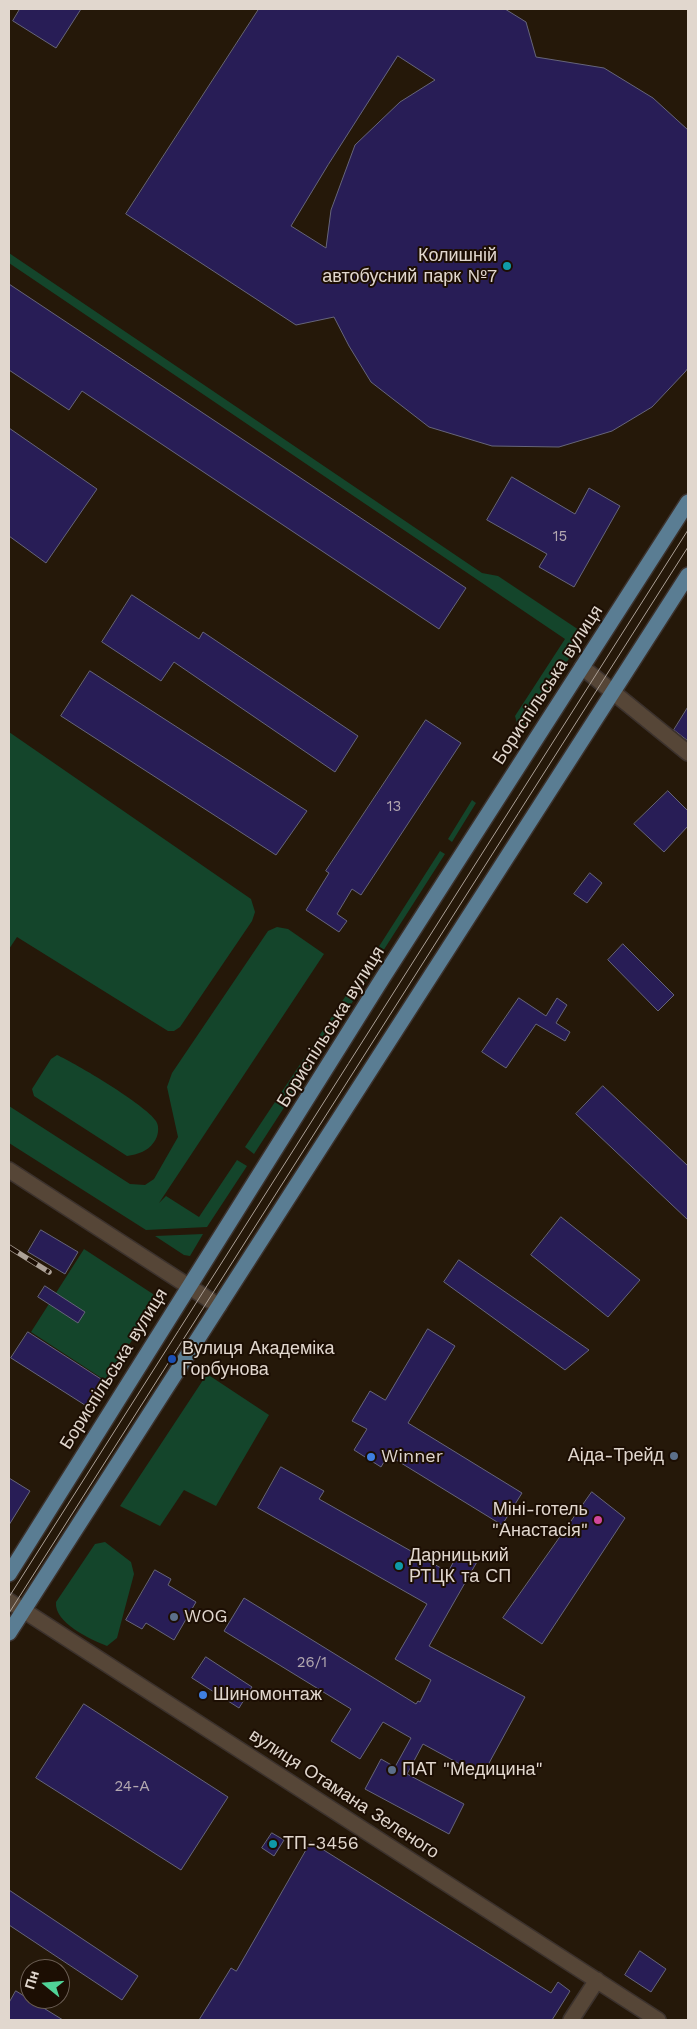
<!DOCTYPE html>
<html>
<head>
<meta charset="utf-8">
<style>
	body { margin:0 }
	#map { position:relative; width:697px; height:2029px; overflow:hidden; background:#251809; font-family:"Work Sans",sans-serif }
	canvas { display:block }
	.frame { position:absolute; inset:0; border:10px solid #e1d7ce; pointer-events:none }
	.north { position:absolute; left:20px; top:1959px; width:50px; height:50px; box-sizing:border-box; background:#1c0e03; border:1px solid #6b5e54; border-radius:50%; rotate:287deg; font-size:14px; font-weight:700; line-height:20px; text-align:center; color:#e1d7ce }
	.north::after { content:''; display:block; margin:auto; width:18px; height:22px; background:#50d398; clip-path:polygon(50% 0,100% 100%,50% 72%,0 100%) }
</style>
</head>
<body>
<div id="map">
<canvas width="697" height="2029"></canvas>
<div class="frame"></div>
<div class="north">Пн</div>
</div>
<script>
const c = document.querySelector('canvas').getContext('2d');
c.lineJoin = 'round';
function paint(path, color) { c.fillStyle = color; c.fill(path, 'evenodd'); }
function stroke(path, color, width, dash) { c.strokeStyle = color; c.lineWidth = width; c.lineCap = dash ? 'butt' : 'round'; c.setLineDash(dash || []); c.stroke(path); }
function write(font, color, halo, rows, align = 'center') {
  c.font = font + ' "Work Sans",sans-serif'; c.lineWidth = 4; c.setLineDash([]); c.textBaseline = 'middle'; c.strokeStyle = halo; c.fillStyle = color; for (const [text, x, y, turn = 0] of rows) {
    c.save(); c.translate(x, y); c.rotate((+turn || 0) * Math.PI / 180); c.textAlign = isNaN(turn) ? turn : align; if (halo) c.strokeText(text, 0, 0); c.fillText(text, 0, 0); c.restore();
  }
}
const green = new Path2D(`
	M9,253L482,573L498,576L585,634L524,728L517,723L515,716L565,639L9,263Z
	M9,732L251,899L255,912L252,921L180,1027L174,1031H168L17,937L9,949Z
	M472,800L476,803L452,842L448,839Z
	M440,851L445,854L376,962L371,959Z
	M277,927L288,929L324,954L159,1203L166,1196L199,1217L237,1160L247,1166L207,1227L146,1230L9,1143V1106L130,1184L145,1185L154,1179L178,1137L167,1087L172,1073L268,931Z
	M361,973L368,978L254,1154L245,1147Z
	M57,1055C75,1063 146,1105 156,1121C160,1127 158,1137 154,1142C147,1152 138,1154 127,1156L34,1096L32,1089L51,1059Z
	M203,1234L190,1256L184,1255L155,1236Z
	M84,1249L153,1294L155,1304L106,1381L31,1332Z
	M207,1374L269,1415L216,1506L184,1490L160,1526L120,1506Z
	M105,1542L131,1562L134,1574L117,1638L107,1646C90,1639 54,1623 56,1602L95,1544Z`);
const building = new Path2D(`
	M20,9H81L56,48L13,21Z
	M259,9H505L526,22L536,57L604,68L653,98L688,130V368L685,372L652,407L612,431L559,447L492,446L429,427L371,382L349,346L334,317L296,325L126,214ZM398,56L435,80L400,102L355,145L331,210L326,248L291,226L328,165Z
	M9,284L466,588L439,629L82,391L69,410L9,370Z
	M9,428L97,489L46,563L9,536Z
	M512,477L575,514L589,488L620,506L574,587L539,567L547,554L487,520Z
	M132,595L199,639L203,632L358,736L335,772L174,662L161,681L102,642Z
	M90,671L307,811L276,855L61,716Z
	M688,707V741L674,730Z
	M426,720L461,743L361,895L352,889L337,914L347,921L339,932L306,910L329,873L326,871Z
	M668,791L688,811V826L664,852L634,824Z
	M590,873L602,883L587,903L574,894Z
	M623,944L674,995L658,1011L608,960Z
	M519,998L546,1016L557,998L567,1005L556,1023L570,1032L565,1041L536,1024L506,1068L482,1052Z
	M603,1086L688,1166V1220L576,1114Z
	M561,1217L640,1280L608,1317L531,1255Z
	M41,1230L78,1252L65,1274L28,1252Z
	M459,1260L589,1350L565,1370L444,1282Z
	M45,1286L85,1312L78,1323L38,1297Z
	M428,1329L455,1346L408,1423L522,1493L502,1525L388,1455L381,1467L354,1450L367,1429L352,1421L370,1391L385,1400Z
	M28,1332L104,1381L88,1407L11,1358Z
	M281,1467L324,1491L319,1499L448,1572L460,1550L478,1560L429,1646L525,1697L482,1776L423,1744L407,1774L464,1804L449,1834L365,1789L381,1759L395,1767L411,1738L383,1722L360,1759L331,1741L351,1709L224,1631L244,1598L416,1704L418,1701L420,1702L431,1680L395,1659L427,1604L258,1508Z
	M9,1478L30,1491L9,1525Z
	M592,1492L625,1518L542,1644L503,1618Z
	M155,1570L171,1579L168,1585L196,1602L174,1640L146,1623L142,1629L126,1620Z
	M206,1657L252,1687L239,1708L192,1678Z
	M84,1704L228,1797L181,1870L36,1778Z
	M272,1833L284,1840L274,1856L262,1848Z
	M311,1842L551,1993L558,1982L570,1991L552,2020H199L231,1968L236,1971Z
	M9,1890L138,1976L122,2000L9,1925Z
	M640,1951L666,1969L651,1992L625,1975Z
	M16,1991L63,2020H9V2003Z`);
const minor = new Path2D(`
	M582,667L688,753
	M9,1170L219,1306
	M9,1601L658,2020
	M571,2020L597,1980`);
const major = new Path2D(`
	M9,1574L382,979L688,502
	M9,1633L688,575`);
const tram = new Path2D(`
	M9,1597L688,530
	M9,1613L688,547`);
const rail = new Path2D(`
	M9,1247L49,1272`);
const markers = [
	[507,266,5,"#0f9aa8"],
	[172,1359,5,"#1a4fb4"],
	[674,1456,5,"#5c6f8a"],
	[371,1457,5,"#3f7fe0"],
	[598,1520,5,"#d1479c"],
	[399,1566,5,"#0f9aa8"],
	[174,1617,5,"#5c6f8a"],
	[203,1695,5,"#3f7fe0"],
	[392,1770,5,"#5c6f8a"],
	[273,1844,5,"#0f9aa8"]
];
const numberNames = [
	["15",560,537],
	["13",394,807],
	["26/1",312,1663],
	["24-А",132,1787]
];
const poiNames = [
	["Колишній",497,256,"right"],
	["автобусний парк №7",497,277,"right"],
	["Вулиця Академіка",182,1349],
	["Горбунова",182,1370],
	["Аіда-Трейд",664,1456,"right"],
	["Winner",381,1457],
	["Міні-готель",588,1510,"right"],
	["\"Анастасія\"",588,1531,"right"],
	["Дарницький",409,1556],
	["РТЦК та СП",409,1577],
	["WOG",184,1617],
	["Шиномонтаж",213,1695],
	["ПАТ \"Медицина\"",402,1770],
	["ТП-3456",283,1844]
];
const streetNames = [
	["Бориспільська вулиця",548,685,-57],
	["Бориспільська вулиця",331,1027,-58],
	["Бориспільська вулиця",114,1369,-58],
	["вулиця Отамана Зеленого",344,1794,33]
];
paint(green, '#14452b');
paint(building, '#281d56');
stroke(building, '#66657a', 1);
stroke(minor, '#3c322d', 18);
stroke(major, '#3c322d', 18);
stroke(minor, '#564637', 15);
stroke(major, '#5a7d93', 15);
stroke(tram, '#aca197', 1);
stroke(rail, '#aca197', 5.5);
stroke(rail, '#1c0e03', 4, [11]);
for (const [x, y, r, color] of markers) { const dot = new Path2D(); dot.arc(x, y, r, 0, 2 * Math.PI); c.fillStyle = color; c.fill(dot); stroke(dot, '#1c0e03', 2); }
write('15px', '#b3a8b0', null, numberNames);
write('18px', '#e1d7ce', '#1c0e03', poiNames, 'left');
write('18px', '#e1d7ce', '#1c0e03', streetNames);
</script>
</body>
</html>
